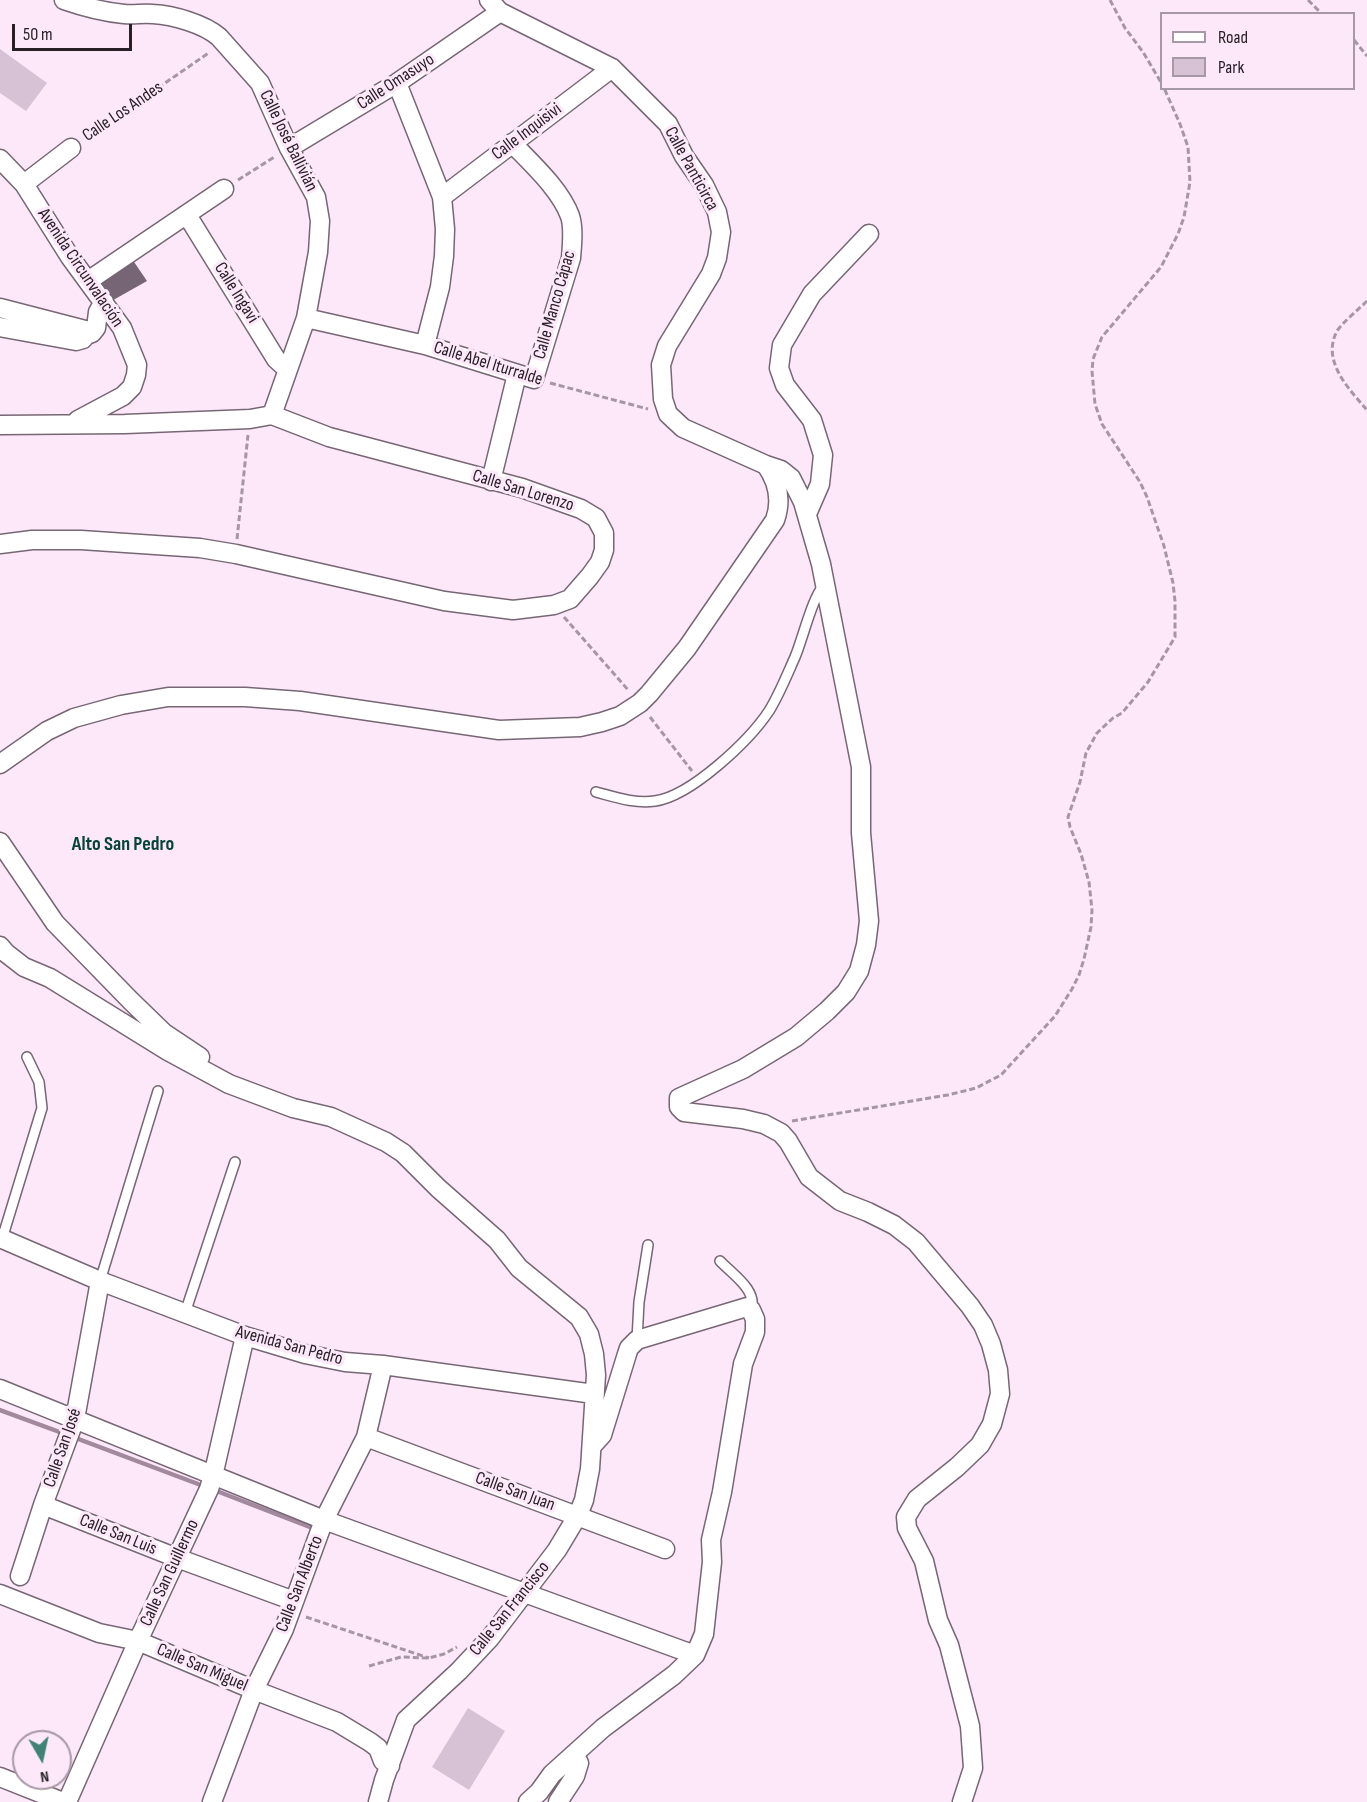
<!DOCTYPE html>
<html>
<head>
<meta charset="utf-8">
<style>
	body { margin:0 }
	#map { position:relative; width:1367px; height:1802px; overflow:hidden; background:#fce8f9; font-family:"Sofia Sans Condensed",sans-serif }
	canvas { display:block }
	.legend { position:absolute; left:1160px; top:12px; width:195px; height:78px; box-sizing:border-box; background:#fce8f9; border:2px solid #a798a5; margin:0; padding:8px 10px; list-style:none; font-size:18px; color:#282027 }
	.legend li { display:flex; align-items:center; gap:12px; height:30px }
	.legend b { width:30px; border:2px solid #a798a5 }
	.north { position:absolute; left:12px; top:1730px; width:60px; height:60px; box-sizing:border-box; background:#fce8f9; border:2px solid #a798a5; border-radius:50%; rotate:171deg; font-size:16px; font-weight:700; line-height:24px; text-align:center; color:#282027 }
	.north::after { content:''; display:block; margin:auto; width:21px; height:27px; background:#408376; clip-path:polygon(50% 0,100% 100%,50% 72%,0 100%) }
	.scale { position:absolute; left:12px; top:24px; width:120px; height:27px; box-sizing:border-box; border:3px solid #282027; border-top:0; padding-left:8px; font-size:18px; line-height:21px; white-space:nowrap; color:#282027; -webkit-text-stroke:4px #fce8f9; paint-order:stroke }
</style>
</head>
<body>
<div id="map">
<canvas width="1367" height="1802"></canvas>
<ul class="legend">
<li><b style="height:8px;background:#fff"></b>Road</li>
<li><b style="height:16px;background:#d7c1d4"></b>Park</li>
</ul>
<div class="north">N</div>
<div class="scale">50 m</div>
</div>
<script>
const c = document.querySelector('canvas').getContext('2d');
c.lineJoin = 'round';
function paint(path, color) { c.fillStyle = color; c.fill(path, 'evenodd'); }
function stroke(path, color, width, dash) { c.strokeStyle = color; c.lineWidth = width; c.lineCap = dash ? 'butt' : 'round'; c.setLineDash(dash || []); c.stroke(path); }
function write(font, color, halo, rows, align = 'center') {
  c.font = font + ' "Sofia Sans Condensed",sans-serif'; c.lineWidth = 6; c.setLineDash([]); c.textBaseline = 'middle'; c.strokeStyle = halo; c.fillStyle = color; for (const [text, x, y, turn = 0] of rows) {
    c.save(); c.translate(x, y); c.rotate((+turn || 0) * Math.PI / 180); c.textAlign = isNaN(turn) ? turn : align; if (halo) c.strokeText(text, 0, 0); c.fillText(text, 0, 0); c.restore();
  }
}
const green = new Path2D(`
	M0,49L47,83L26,111L0,93Z
	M468,1708L505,1731L469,1790L432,1767Z`);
const stream = new Path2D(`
	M0,1410L65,1434
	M73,1437L206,1487
	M214,1490L315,1529`);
const building = new Path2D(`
	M130,256L147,281L108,303L91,280Z`);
const path = new Path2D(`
	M1110,0L1125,28L1143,52L1162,84
	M1308,0L1322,14
	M1354,40L1367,56
	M84,139L210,52
	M238,180L276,156
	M1367,301C1360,308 1342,323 1337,331C1321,361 1349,389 1367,410
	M550,383L648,409
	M237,539L248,435
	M564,617L629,691
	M650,717L692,771
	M792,1121L948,1095L976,1088L1001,1075L1055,1016L1072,989L1079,975L1084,959L1091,927L1092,910L1089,882L1081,854L1070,827L1068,817L1080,782L1086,753L1097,733L1113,718L1122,713L1148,682L1175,637V601L1173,583L1164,546L1147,497L1140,482L1102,424L1095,404L1092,371L1093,359L1102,337L1161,267L1178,234L1184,217L1190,182L1188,147L1180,124L1164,88
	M306,1617L429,1658
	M369,1666L401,1657L429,1658L444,1654L457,1647`);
const lane = new Path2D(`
	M596,792C615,797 635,804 655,801C691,796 749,741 769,711C779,695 787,675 795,657C803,638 812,598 824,585
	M2,1239L42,1108L39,1082L27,1057
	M720,1261C732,1274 758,1290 751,1310
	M100,1281L158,1091
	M185,1313L235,1162
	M637,1340L639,1302L648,1245`);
const street = new Path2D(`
	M64,0C84,7 104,12 124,14C134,15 143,13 153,14C173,15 204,24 219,37L260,83L289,148L316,197L320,221L318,252L306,318L272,415
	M489,0L500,12L612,68L668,124L684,156L704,185L717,212L721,232L717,258L711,274L667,346L661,365L663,399L668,414L683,428L766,465L781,470L791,478L803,502L821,564L861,767V833L869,921L866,945L859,971L846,992L827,1011L796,1037L743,1069L679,1098V1107L684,1112L743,1119L764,1124L781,1133L788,1141L809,1177L840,1201L868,1212L894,1225L916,1242L970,1306L983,1325L991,1344L998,1370L1000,1394L992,1424L980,1445L957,1467L917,1499L906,1517L907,1528L924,1561L938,1620L949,1645L970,1726L973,1768L962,1802
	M397,83L442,197L445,229L444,256L440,287L425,345
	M289,148L397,83L500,12
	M0,159L24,184L70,257L122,328L137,365L136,375L132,387L123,396L78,420L74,424
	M24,184L71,148
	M442,197L612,68
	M187,215L276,359L287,369
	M88,281L224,189
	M0,308L85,330L86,335
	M306,318L425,345L534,379L571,258C572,245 574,228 570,216C560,189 532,164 512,143
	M0,327L76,341L83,339L86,335L92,333L96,328L98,312L104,302
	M0,425L125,424L250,419L272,415L329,437L522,488L581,509L596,518L604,533V550L600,562L590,576L570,599L554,605L513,610L444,601L236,554L200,548L81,540H32L0,544
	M491,481L517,374
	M807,514L820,484L823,455L812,420L785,385L779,368L782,345L812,294L869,234
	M0,764L47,731L74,718L121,705L168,697H245L300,701L499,730L580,727L602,722L620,716L640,703L649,694L687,648L775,520C782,500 778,482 766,465
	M0,842L55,923L131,1001L164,1033L200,1057
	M0,946L6,953L24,967L50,978L168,1051L229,1084L293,1108L331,1117L386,1142L403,1153L438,1188L497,1240L519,1268L579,1317L589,1334L594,1354L596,1375L590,1469L584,1500L578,1515L557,1550L490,1638L459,1671L406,1720L384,1780L378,1802
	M0,1238L100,1281L245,1336L305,1354L345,1362L383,1365L594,1394
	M0,1389L324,1520L695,1655
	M366,1437L665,1549
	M43,1505L177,1558L294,1601
	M20,1576L43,1505L75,1419L100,1281
	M0,1594L99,1633L138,1641L254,1690L337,1722L370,1742L378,1748L383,1761L390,1766
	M0,1777L63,1802
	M67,1802L138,1641L209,1489L213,1476L245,1336
	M212,1802L254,1690L284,1629L324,1520L366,1437L383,1365
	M528,1802L539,1792L552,1774L603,1728L674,1675L695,1655L704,1634L712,1562L711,1540L722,1492L743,1364L755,1332V1319L751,1310L747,1307L637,1340L629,1348L627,1354L602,1435L592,1446
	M558,1802L575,1776L579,1763L574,1754`);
const streetNames = [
	["Calle Omasuyo",396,82,-33],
	["Calle Los Andes",123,112,-34],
	["Calle Inquisivi",527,132,-37],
	["Calle José Ballivián",288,141,64],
	["Calle Panticirca",691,169,61],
	["Avenida Circunvalación",80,268,56],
	["Calle Ingavi",236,293,58],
	["Calle Manco Cápac",555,305,-74],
	["Calle Abel Iturralde",488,364,17],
	["Calle San Lorenzo",523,491,17],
	["Avenida San Pedro",289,1346,15],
	["Calle San José",63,1448,-71],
	["Calle San Juan",515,1492,20],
	["Calle San Luis",118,1535,22],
	["Calle San Guillermo",170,1573,-65],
	["Calle San Alberto",300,1584,-69],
	["Calle San Francisco",510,1609,-51],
	["Calle San Miguel",202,1668,23]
];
const neighbourhoodNames = [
	["Alto San Pedro",123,845]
];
paint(green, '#d7c1d4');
stroke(stream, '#a2899e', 4.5);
paint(building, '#766574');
stroke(lane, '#776674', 12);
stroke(street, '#776674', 21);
stroke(path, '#a696a3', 3, [6, 3]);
stroke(lane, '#fff', 9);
stroke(street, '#fff', 18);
write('18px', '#282027', '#fce8f9', streetNames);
write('bold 20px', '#064339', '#fce8f9', neighbourhoodNames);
</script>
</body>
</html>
